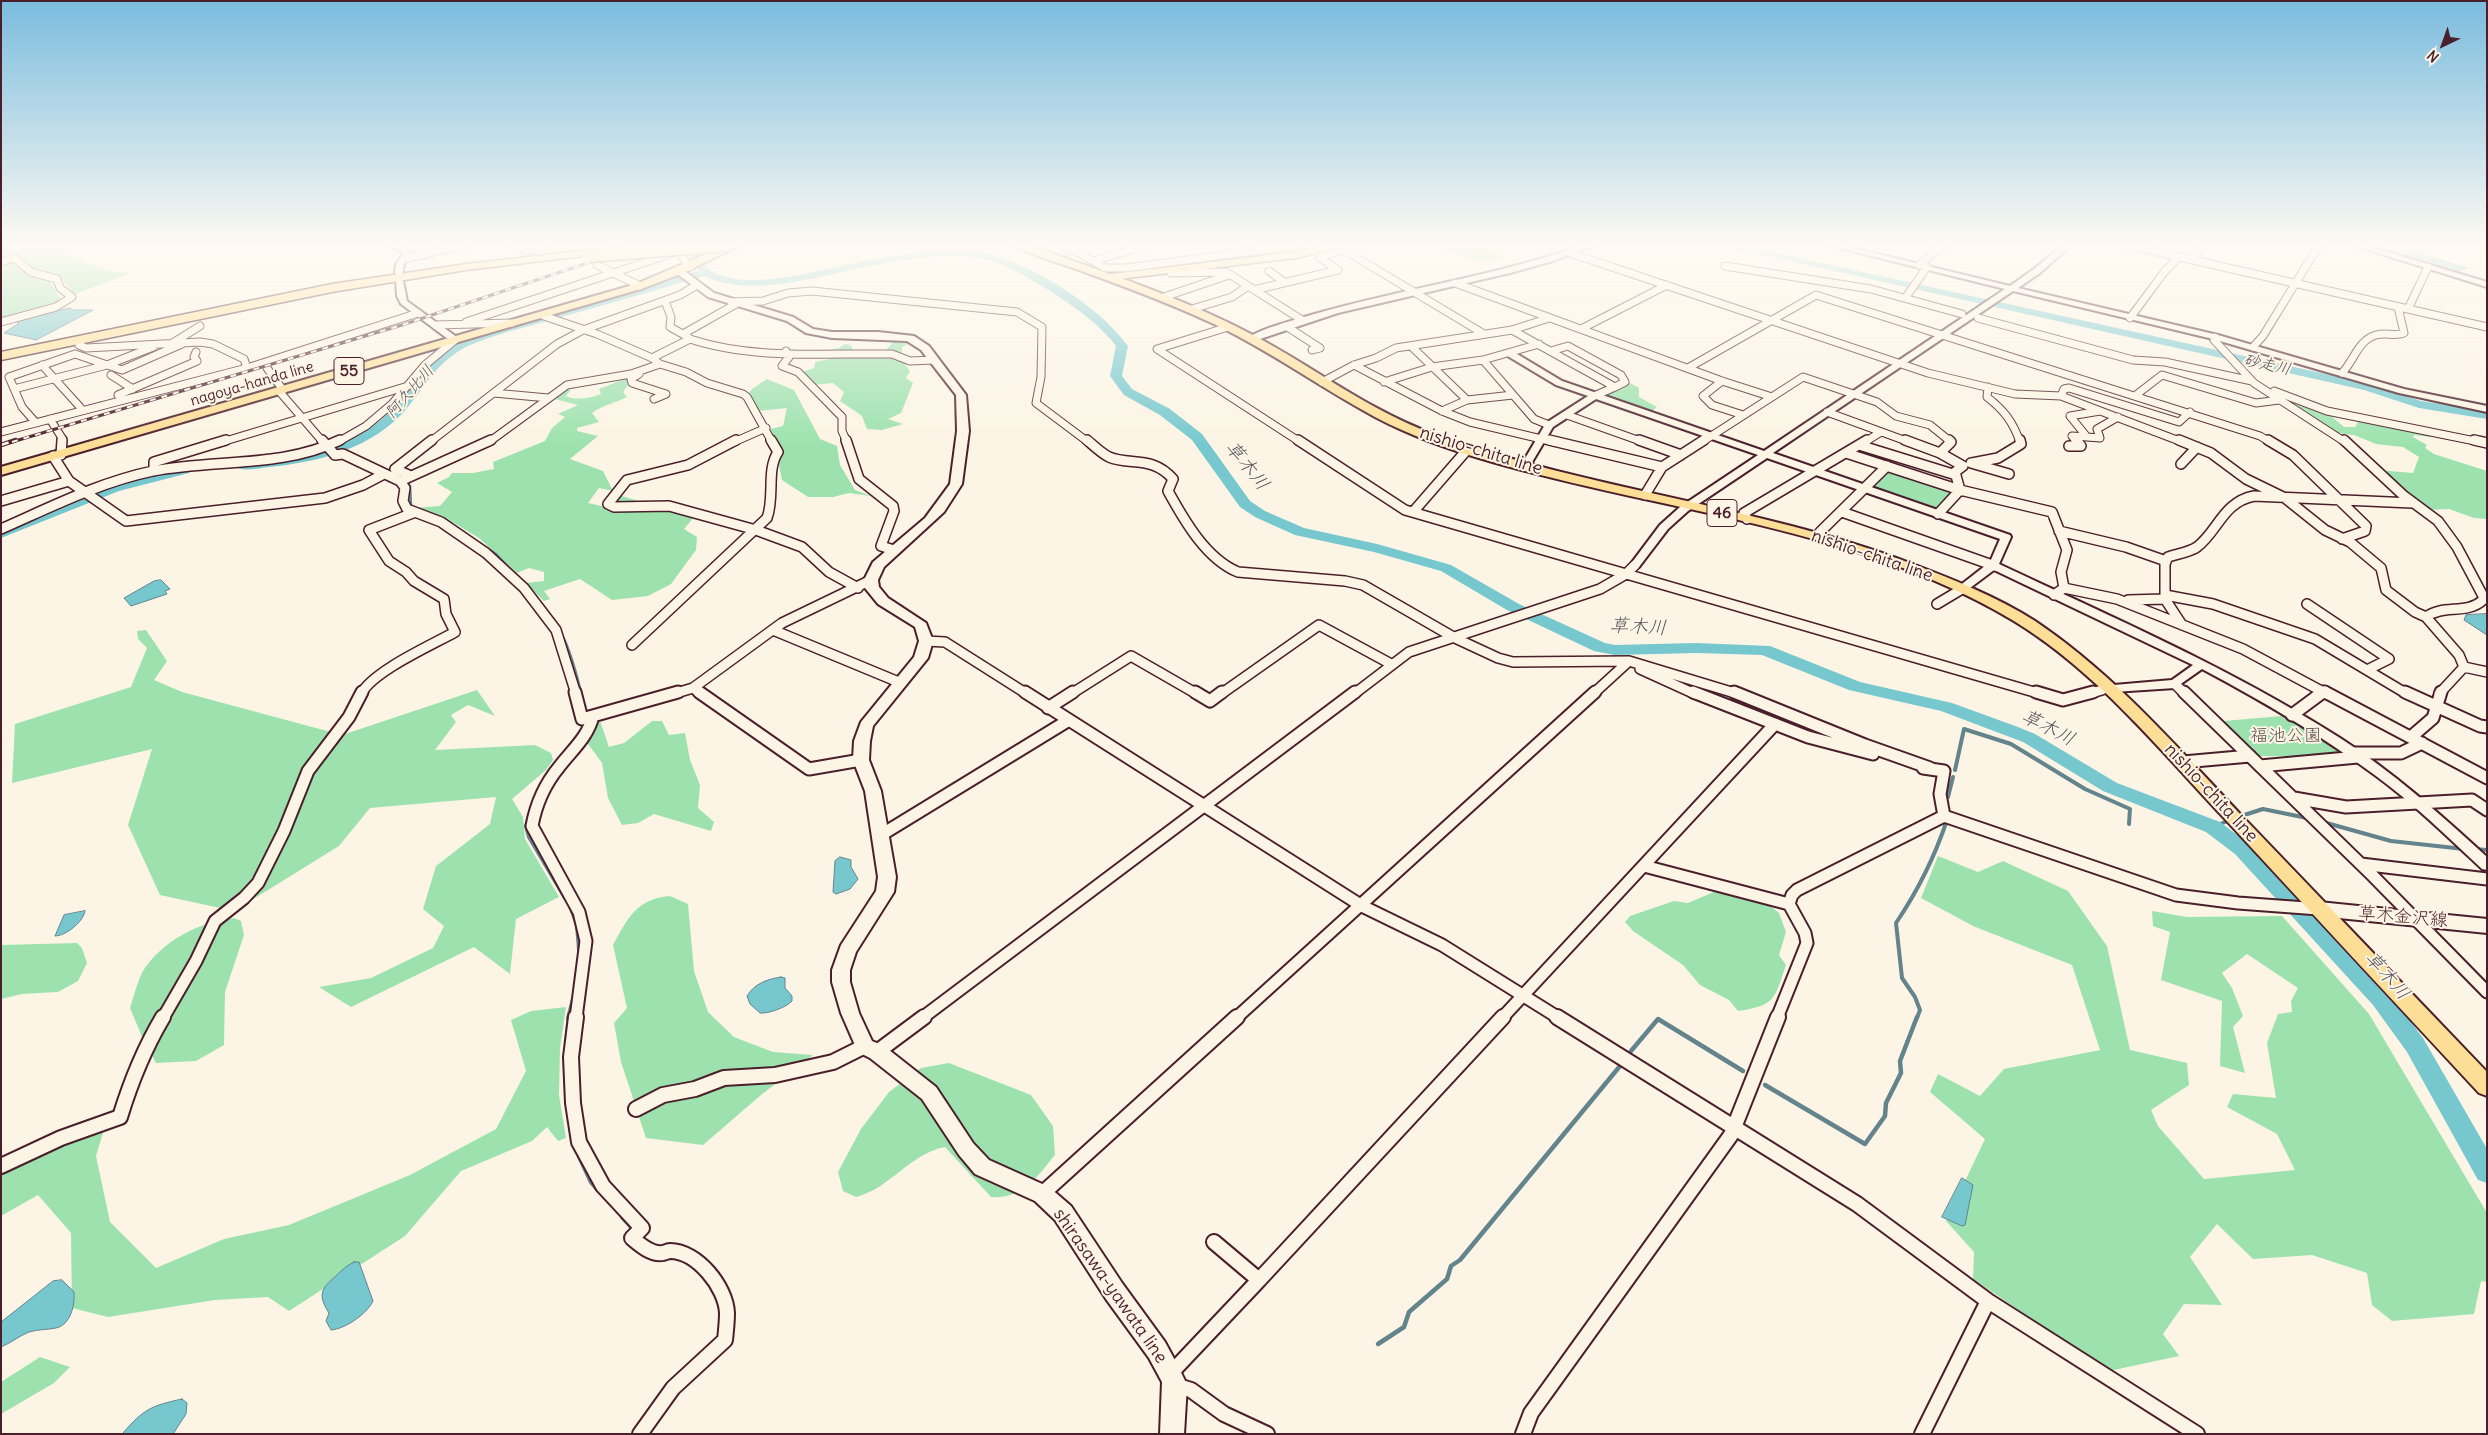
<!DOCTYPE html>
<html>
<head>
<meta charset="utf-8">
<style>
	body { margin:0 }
	#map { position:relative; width:2488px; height:1435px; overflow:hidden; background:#fcf5e5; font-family:Delius,sans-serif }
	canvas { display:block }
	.frame { position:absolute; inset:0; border:2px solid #4a1f2b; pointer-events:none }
	.north { position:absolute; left:2418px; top:20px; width:50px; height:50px; -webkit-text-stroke:4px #fcf5e5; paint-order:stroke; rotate:222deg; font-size:14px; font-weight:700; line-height:20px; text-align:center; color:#4a1f2b }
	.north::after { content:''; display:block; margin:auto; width:18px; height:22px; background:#4a1f2b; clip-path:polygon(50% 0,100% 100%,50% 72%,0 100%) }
</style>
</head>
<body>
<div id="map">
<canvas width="2488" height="1435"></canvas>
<div class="frame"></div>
<div class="north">N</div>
</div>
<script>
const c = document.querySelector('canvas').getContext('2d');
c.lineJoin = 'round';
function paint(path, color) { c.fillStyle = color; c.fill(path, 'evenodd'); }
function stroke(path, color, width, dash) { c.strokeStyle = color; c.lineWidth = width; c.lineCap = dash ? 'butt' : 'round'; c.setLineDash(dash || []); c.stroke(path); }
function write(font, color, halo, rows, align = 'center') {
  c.font = font + ' Delius,"Klee One",sans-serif'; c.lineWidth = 4; c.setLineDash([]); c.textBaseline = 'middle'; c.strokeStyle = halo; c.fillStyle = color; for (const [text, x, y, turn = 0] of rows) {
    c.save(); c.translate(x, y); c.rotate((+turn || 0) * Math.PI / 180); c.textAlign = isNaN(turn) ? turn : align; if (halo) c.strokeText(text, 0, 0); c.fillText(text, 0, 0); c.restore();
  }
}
const green = new Path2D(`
	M1,245H80L64,253C92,263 102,274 134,272L75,294L60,278L35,271L19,257L11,254L1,256Z
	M1436,245H1474L1507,256C1485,270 1456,254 1436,245Z
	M15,258L35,275L48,278L61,300L54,305L1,319V261Z
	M894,341L910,343L902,347V354L914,360L905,364L910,371L906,378L913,383L901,413L888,419L903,424L882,430L867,429L862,416L840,401L844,392L833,383L812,385L802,372L814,368L815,362L839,357L816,352L839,348L845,344L851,345L853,350L885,351Z
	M627,378L628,385L623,392L627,397C615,403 603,405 592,413L599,422L577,428V431L598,436L570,459L603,471L613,491L599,488L588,503L606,507L618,495L694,517L684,529L697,537L696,550L671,584L648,596L612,600L580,579L544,591L550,599L544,601L526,583L544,581V572L529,568L517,573L479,538L444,517L414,508L440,506L452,492L437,483L449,477L452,473H473L494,469L493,462L545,441L552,428L565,417L558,414L578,405L551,398L565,388L571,390L566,396C576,401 591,398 601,394L599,389Z
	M767,379L794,390L820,439L837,446L840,465L855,490L871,496L849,493L833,497H808L782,480L778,460L782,453L770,429L783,426L787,408L759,411L749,393L752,389Z
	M1625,380L1639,388V397L1657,407L1650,413L1602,396Z
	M2287,398L2330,415L2344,427H2355L2359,420L2434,434L2430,437L2414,435L2413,437L2427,445L2425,448L2434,454L2487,471V519L2474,518L2449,509L2429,510L2378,470L2413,473L2419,457L2403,447L2376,444L2354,435L2338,433L2282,400Z
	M1887,466L1957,491L1938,512L1874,491L1870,486Z
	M146,630L167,661L154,680L182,692L342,735L477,690L495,716L468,705L451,715L456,722L435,750L535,745L551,753L553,760L546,770L512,799L523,817L525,839L559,897L516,919L510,974L474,947L351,1007L319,987L371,978L433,948L444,926L423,909L436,866L490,824L496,797L370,808L339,846L234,911L160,895L128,825L152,749L12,783L15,724L131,687L147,648L138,639L137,631Z
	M2292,715L2358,757L2250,756L2213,722Z
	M600,721L609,747L624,743L652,721H662L669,735L685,733L690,760L700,785L698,808L714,822L711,831L654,814L638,823L622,825L608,798L602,763L585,740L596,723Z
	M1938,856L1978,872L2003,861L2068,891L2107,946L2130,1050L2187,1063L2189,1085L2151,1110L2158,1126L2204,1179L2295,1170L2277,1134L2227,1107L2233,1094L2276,1098L2267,1043L2278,1014L2292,1012L2291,1001L2298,988L2247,954L2222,973L2232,988L2243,1016L2233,1027L2245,1073L2220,1066L2222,1001L2161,980L2170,932L2153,926L2152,911L2187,917L2282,916L2369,1014L2487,1213V1282L2481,1281L2474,1314L2392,1321L2372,1305L2367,1273L2312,1255L2253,1259L2217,1224L2190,1257L2222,1305L2184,1304L2163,1334L2179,1356L2109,1371L1973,1279L1974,1252L1946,1221L1985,1139L1930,1092L1938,1074L1980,1096L2004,1069L2100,1050L2072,965L1973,926L1921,898Z
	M1714,892L1764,901L1779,913L1786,932L1779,955L1786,965C1774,1000 1776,1005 1738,1011L1729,1000L1700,985L1683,965L1633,931L1625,922L1630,916L1674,901L1688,903Z
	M670,896L688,904L694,971L708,1012L734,1037L773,1052L813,1055L761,1095L703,1145L646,1138L621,1062L614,1023L627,1008L613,945C628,918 636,899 670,896Z
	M234,918L241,921L244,935L225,992L224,1045L196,1061L156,1063L143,1039L130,1008C134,996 137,982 143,971C162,941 199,922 234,918Z
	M77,943L82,948L87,963L78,981L58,992L22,994L1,999V945Z
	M566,1007L560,1048L559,1095L566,1138L558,1141L547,1127L532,1141L461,1171L405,1236L289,1311L268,1297L215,1300L108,1317L72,1308L71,1233L38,1195L1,1216V1172L105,1126L96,1156L110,1222L156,1268L224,1239L289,1225L410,1175L496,1129L526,1071L511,1020L531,1011Z
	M949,1063L1031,1095L1053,1126L1055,1155C1036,1178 1023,1199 991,1197L945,1147C909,1154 891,1188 856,1197L843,1191L838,1172L861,1129L889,1092L921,1068Z
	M40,1357L70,1367L54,1383L1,1414V1382Z`);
const water = new Path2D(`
	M2364,245H2392L2467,268L2453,272Z
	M70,308L74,310H93L36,340L4,333L19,323L17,322Z
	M161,580L170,589L165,591L167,594L131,606L124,598L154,581Z
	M2487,614V635L2464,620L2466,615Z
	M840,857L851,860V867L858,879L850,889L836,894L833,892L835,861Z
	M85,911C84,921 66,936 55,936L64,915Z
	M781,977L785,978V988L792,996V1001C787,1007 768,1014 760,1013L750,1004L747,996C754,984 767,979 781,977Z
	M1962,1178L1973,1185L1965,1225L1962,1226L1942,1217Z
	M354,1262H359L373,1301C367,1314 345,1329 331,1330L326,1321L329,1313C314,1290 326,1286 341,1271C346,1267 348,1265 354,1262Z
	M62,1280L74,1292C75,1304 71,1325 56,1328C47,1330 39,1329 29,1332C19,1336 11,1343 1,1347V1322L53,1281Z
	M182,1399L187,1403L186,1414L173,1434H122C144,1409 150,1406 182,1399Z`);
const streamFar2 = new Path2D(`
	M405,480L410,486L411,506
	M442,518L496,554L512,571
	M535,596C563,627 571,652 581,692`);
const streamFar1 = new Path2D(`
	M1955,770L1964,729L2011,744L2085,789L2130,809L2129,824
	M1948,797L1953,777
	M530,813L526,826L529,837L565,898
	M2238,817L2263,809L2307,818
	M2323,822L2391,841L2464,849
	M2213,827L2230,820
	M2475,849L2487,850
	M570,906L577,925L579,950
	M568,1018L573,999
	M1917,1018L1920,1010L1915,997L1902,978L1896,923C1919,889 1934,859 1947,820`);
const stream = new Path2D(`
	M566,1044L569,1017
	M1631,1051L1658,1019L1743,1071
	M1765,1085L1865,1144L1885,1116L1886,1103L1901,1073L1900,1061L1917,1017
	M579,1156L591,1182L597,1189
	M622,1217L633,1229
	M1378,1344L1404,1327L1409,1312L1447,1279L1451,1266L1460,1260L1620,1066`);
const river = new Path2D(`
	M687,245H697C699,255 703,266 711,271C746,291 805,273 841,266C885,257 931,247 976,252C1026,258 1099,306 1128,346L1122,376L1132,389L1170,409L1202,434L1250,501L1265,511L1304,528L1377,544L1451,565L1519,604L1605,643L1615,645L1696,643L1770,646L1860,682L1952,703L2018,727L2035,734L2117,783L2220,822L2249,844L2389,993L2423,1038L2487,1149V1183L2478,1180L2407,1052L2373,1005L2235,854L2206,832L2103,791L2023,742L1941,711L1849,690L1762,655L1696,653L1615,655L1594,651L1507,610L1441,571L1374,552L1295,535L1255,517L1240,507L1192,440L1160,415L1124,395L1110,376L1116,346C1100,325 1078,309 1056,295C1036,282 1014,268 992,261C946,248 880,264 834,274C791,283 745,294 704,276C654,291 604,305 554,319C526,327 496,334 468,346C439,360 427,383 408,407C374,448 320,462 269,467C260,468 239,473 233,465L240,461L284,457L323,449L364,432L382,419L397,403L434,356L461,341L502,326L698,271Z
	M1719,245H1740L2367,383L2421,401L2487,411V419L2419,408L2364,390Z
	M184,466L189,467L191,470L189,473L119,491L1,538V529C61,503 120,479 184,466Z`);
const minorFar3 = new Path2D(`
	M514,245L527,251L545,245
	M680,245L682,257L690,267
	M2127,245L2487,327
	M1068,251L1074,250L1093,261L1147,245
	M1570,253L1928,373L2015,394L2061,396L2182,442
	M404,259L464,245
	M2192,260L2204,245
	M1093,261L1105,268H1126L1300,245
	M1,262L14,258L31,272L57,279L60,288L72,297L56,307L1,322
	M597,265L640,286
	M1919,265L1943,245
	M1725,266L1871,289L1962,314
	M1269,271L1284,282
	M1171,273L1226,272L1302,320
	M1455,283L1722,381L1772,397
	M1254,290L1338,270L1319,257L1344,250L1484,334
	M1164,297L1229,275
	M1906,297L1927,267
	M665,301L671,317L670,327L688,337
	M731,302L763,301L788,293L812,291L1017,312L1042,327L1041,377L1036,403L1088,442
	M1192,309L1232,297L1248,286
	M2408,309L2428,267
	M544,316L597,334L652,358L660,364L686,372L707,383L743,394L747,397L772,442
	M1978,318L2133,360L2165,362L2252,381
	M2130,318L2165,271L2179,257
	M466,322L676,252
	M435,325L512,323
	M1286,326L1320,348L1312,350
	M1228,327L1157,349L1300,442
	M1581,329L1667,285
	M1512,330L1615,387L1594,396
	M683,334L736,304
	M2215,337L2214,340L2254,383L2345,442
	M171,344L200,326
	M79,345L86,348L200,342L213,344L244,359L247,368
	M1411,346L1467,400
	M2253,347L2263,336L2319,245
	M786,351L789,357L782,366L798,372L842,417V431L847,442
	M1551,351L1568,346L1621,375L1625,382L1615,387
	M652,358L690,339C753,360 826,353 892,354L910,361L934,360
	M1483,360L1534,419L1549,425
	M42,365L80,407
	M1354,365L1442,411L1470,422L1554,442
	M267,368L283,390
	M1688,368L1816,295L2260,436L2270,442
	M2342,373C2354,361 2358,340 2376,335C2386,332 2395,337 2404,333L2398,307
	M639,374L631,379L632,383L666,394L654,399
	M111,375L133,389
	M1722,381L1703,396L1712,405L1743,415
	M1322,382L1354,365L1376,358L1396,348L1512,330L1549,318
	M1384,382L1432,367L1483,360L1539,344
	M1988,387L1987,397C2004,410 2013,422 2020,442
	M14,389L107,365L153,347
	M279,391L323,442
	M2274,391L2327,411L2480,442
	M494,393L548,398
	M118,395L197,361L194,357L196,352
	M2136,395L2162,375L2256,403L2279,400
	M2061,396L2064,389L2069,388L2179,422L2190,412
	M1442,411L1467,400L1513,395
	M2100,411L2070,416L2087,437L2100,438L2097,429L2118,417
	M1827,412L1909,442
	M1567,415L1643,442
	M50,419L62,438V442
	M36,423L22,407L9,377L75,354L122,370L184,343
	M1,432L247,368L418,313
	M222,442L408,386
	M338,442L366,426L392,404L425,365L455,340
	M430,442L557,344L583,330L680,295L697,285
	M489,442L567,385L631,374L660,364
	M734,442L766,428
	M1702,442L1803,377L1877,402L1896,416L1930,425L1951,442
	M1865,442L1881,432
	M2077,442L2072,436L2087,437`);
const minorFar2 = new Path2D(`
	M322,440L335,455L343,454L400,481L405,488L403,501L407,509L441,522L486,553L524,588L556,630L576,694
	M736,440L688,465L627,480L608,504L614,507L669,506L756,530L802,547L829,572L858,588
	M846,440L859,479L893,506L894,511L881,546L894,550
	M1087,440C1093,445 1101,453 1109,457C1130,466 1152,455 1173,479L1168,491C1184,520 1206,559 1238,572L1345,581L1363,585L1455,638L1498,658L1513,662L1629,661L1738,694
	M1298,440L1405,510L2041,694
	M1549,440L1662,467
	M1639,440L1681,455
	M1905,440L1940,453L1963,466L1955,472L1960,490L2052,512L2067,550L2061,572L2064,588
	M2179,440L2211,453L2246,479L2285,498L2325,530L2350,542L2381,568L2386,590L2415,612L2426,617L2459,655L2464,667
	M2268,440L2293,455L2366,526L2365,531L2342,539
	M2344,440L2403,495L2438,521L2457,547L2483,596V600C2467,615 2443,604 2426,617
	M2474,440L2487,443
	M1859,445L1956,475
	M2069,446H2081L2076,440
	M1846,453L1960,490L1938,514
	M1940,453L1951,442L1949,440
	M61,455L62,440
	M53,456L69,481L126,521L325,498L363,485L384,474
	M1971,463L2009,474
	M1972,463L1998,458L2021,444L2020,440
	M2181,464L2197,447
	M154,471V462L226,440
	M411,476L395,469L432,440
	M405,479L491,440
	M1645,495L1662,467L1704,440
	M1,501L69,481
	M1413,512L1466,451
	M1842,512L1995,566
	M1747,519L1744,513L1867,440
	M1,529C51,507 100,482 153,471C215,459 283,468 340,440
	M2059,531L2126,547L2166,561
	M1820,537V532L1887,466
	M2054,595L2064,588L2117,599L2243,649L2327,694
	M2165,595L2213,604L2315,639L2407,694
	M2128,600L2165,599
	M1937,604L1962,589
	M2307,604L2389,659L2369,669
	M2182,625L2165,599V564L2168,557C2177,554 2190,552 2197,547C2218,531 2223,502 2254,496L2412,503
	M773,630L901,683
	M926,641L945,642L1027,694
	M632,645L767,518C775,497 766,470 778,452L771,440
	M2464,667L2487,672
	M1640,669L1695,694
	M2175,684L2185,694
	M693,688L701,694
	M361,694C373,671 432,645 455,632L446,614L444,599L414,581L406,572L389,561L369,530L413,513
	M673,694L693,688L782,623L871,580
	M1071,694L1131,656L1197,694
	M1221,694L1319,625L1391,664
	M1354,694L1409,652L1600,589L1626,574L1635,565
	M1593,694L1629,661
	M2088,694L2102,690
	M2321,694L2325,691
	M2439,694L2464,667`);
const minorFar1 = new Path2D(`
	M575,692L582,719L678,692
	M699,692L809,769L861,760
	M1025,692L1362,906L1442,945L1559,1018
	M1195,692L1210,701L1222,692
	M1693,692L1808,737L1873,754
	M1734,692L1865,745L1930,768
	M2036,692L2063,700L2093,692
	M2184,692L2371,874L2487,992
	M2325,692L2487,778
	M2405,692L2480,726L2487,727
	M1048,708L1073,692
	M2292,715L2323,692
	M2411,737L2433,718L2441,692
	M2353,753H2401L2422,743
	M2183,762L2250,756
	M2260,766L2358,757
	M1923,768L1944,771L1940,794L1944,816
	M2294,798L2346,807L2472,800L2487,810
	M881,835L1069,720
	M2361,864L2487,879
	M1644,866L1789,904
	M163,1018L196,961L215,921L244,898L258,883L284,831L308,771L349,717L362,692
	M576,1018L586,941L579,912L532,826C536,804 545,784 559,767C572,750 588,737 593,716
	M922,1018L1355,692
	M1236,1018L1595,692
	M1502,1018L1775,724
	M1777,1018L1807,943L1805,933L1789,904L1792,895L1797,890L1944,816L2176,895L2238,903L2319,909`);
const minor = new Path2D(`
	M576,1017L571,1057L573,1103L579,1142L603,1186L642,1228L632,1238C640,1245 652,1255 663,1253C665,1253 667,1251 670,1251C697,1251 726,1287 727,1313C727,1322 726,1331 725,1340L673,1388L640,1434
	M1557,1017L1857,1204L1988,1301L2197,1434
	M877,1052L924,1017
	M636,1109L663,1095L695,1089L724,1078L775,1075L833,1062L865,1046
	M1,1166L61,1138L120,1117C131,1081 144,1049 163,1017
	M1042,1194L1237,1017
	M1214,1242L1259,1280L1503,1017
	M1170,1374L1259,1280
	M1175,1385L1191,1390L1224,1414L1267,1434
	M1523,1434L1531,1413L1731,1135L1778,1017
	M1922,1434L1988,1301`);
const tertiary = new Path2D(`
	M389,245H399L412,252L404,264L402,276L395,274L396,264L404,253Z
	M1584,245H1595L1553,261L1510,273L1338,313L1254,341L1247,339C1258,329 1295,320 1311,315C1401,289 1495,276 1584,245Z
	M1827,245H1841L2010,286L2034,269L2063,245H2071L2040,273L2018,288L2218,335L2404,389L2487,406V412L2399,393L2213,339L2013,291L1773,453L2010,535L2011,537L1999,564C2114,618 2232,669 2340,738C2393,772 2440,814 2487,857V870L2482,869C2448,837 2414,804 2376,776C2321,735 2262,701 2202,669L2175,688L2098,693L2096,690L2102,686L2172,680L2193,665L1994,570L1966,591H1958L1956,589L1958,587L1990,562L2000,539L1767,458L1688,511L1668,529L1639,567L1635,568L1630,565L1660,525L1680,507L1758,455L1596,399L1553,427L1528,469H1522L1520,467L1546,423L1588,396L1556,385L1506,355V351H1512L1562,381L1764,451L2005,289Z
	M2352,245H2364L2487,282V287Z
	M396,279L403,281L407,301L458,338V342H452L401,304L397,296Z`);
const secondary = new Path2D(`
	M676,269H682L714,293L793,317L813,329L832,332H878L914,336L929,346L966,395L969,431L962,484L944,512L884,567L878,580L879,587L888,598L926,623L933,641L928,658L873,726L870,741L869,760L881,791L896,877L894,892L856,952L850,970V982L859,1013L872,1041L884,1046L936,1087L973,1143L989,1160L1049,1187L1071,1206L1122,1283L1165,1342L1178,1366L1187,1385L1184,1434H1160L1162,1382L1149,1358L1106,1299L1055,1220L1035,1201L975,1174L959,1155L922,1099L870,1058L858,1052L841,1013L832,982V970L841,945L876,891L878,877L865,791L853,760L854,741L861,722L914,657L919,641L915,627L878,604L865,588L864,580L873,562L925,518L950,484L957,431L956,395L921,350L907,341L832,338L806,333L787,321L708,297L676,273Z
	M2319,902L2487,919V933L2319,916L2313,914L2310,909L2313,904Z`);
const primary = new Path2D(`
	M727,245H741L683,273L644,288L1,475V467L636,284Z
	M1013,245H1028C1104,272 1181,297 1253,335C1314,367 1369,411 1434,434C1589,490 1756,505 1910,563C1952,579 1996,596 2035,621C2114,674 2177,747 2242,816C2324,901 2405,987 2487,1072V1096L2479,1093C2394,1002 2309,910 2224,818C2159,749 2096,671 2014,621C1856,526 1663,512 1489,461C1450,450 1411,436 1375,417C1321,388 1272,352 1216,325C1174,305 1131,289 1087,273C1063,264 1036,257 1013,245Z`);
const motorway = new Path2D(`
	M1326,245H1349L1296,258L1111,280L1105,277L1111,274L1296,252Z
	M589,250L595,253L593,255L466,270L332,292L1,360V352L332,284L466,264Z`);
const railFar1 = new Path2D(`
	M12,442L402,325L641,245`);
const rail = new Path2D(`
	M1,445L16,440`);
const motorwayBridge = new Path2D(`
	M589,256L726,245`);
const farStreetnames = [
	["nagoya-handa line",252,384,-16]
];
const farWaternames = [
	["砂走川",2267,365,12],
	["阿久比川",410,392,-49]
];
const shields = [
	[349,371,30],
	[1722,513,30]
];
const shieldNames = [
	["55",349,371],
	["46",1722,513]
];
const streetNames = [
	["nishio-chita line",1481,451,17],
	["nishio-chita line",1872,556,19],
	["nishio-chita line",2211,793,47],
	["草木金沢線",2403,917,5],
	["shirasawa-yawata line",1110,1286,55]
];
const parkNames = [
	["福池公園",2286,736]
];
const waterNames = [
	["草木川",1247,466,51],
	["草木川",1638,627,3],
	["草木川",2048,728,27],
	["草木川",2387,976,49]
];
paint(green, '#9de2ae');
paint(water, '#76c8ce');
stroke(water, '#64848d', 1);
stroke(streamFar2, '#64848d', 2.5);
stroke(streamFar1, '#64848d', 4);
stroke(stream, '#64848d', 4.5);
paint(river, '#76c8ce');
stroke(minorFar3, '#4a1f2b', 9);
stroke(minorFar2, '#4a1f2b', 12);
stroke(minorFar1, '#4a1f2b', 15);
stroke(minor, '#4a1f2b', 18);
stroke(tertiary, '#4a1f2b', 4);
stroke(secondary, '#4a1f2b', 4);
stroke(primary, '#4a1f2b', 4);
stroke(motorway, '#4a1f2b', 3);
stroke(minorFar3, '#fcf5e5', 7);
stroke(minorFar2, '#fcf5e5', 9);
stroke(minorFar1, '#fcf5e5', 11);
stroke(minor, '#fcf5e5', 14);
paint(tertiary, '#fcf5e5');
paint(secondary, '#fcf5e5');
paint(primary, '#fdde96');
paint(motorway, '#fdde96');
stroke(railFar1, '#4a1f2b', 3);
stroke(rail, '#4a1f2b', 4.5);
stroke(railFar1, '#fcf5e5', 2, [6]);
stroke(rail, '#fcf5e5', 2.5, [8]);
stroke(motorwayBridge, '#4a1f2b', 15, []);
stroke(motorwayBridge, '#fdde96', 12);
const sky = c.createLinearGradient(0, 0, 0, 446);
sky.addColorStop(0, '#7abcde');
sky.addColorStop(0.55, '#fefaf3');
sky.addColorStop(1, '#fefaf300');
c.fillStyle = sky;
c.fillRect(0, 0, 2488, 446);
write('15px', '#4a1f2b', '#fcf5e5', farStreetnames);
write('italic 16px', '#57525c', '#fcf5e5', farWaternames);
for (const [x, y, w] of shields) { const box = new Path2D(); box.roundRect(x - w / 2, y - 13.5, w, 27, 4); c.fillStyle = '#fcf5e5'; c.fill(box); stroke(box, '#4a1f2b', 1); }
write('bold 16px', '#4a1f2b', null, shieldNames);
write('18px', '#4a1f2b', '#fcf5e5', streetNames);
write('18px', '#5f504c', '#fcf5e5', parkNames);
write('italic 19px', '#57525c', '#fcf5e5', waterNames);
</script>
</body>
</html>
